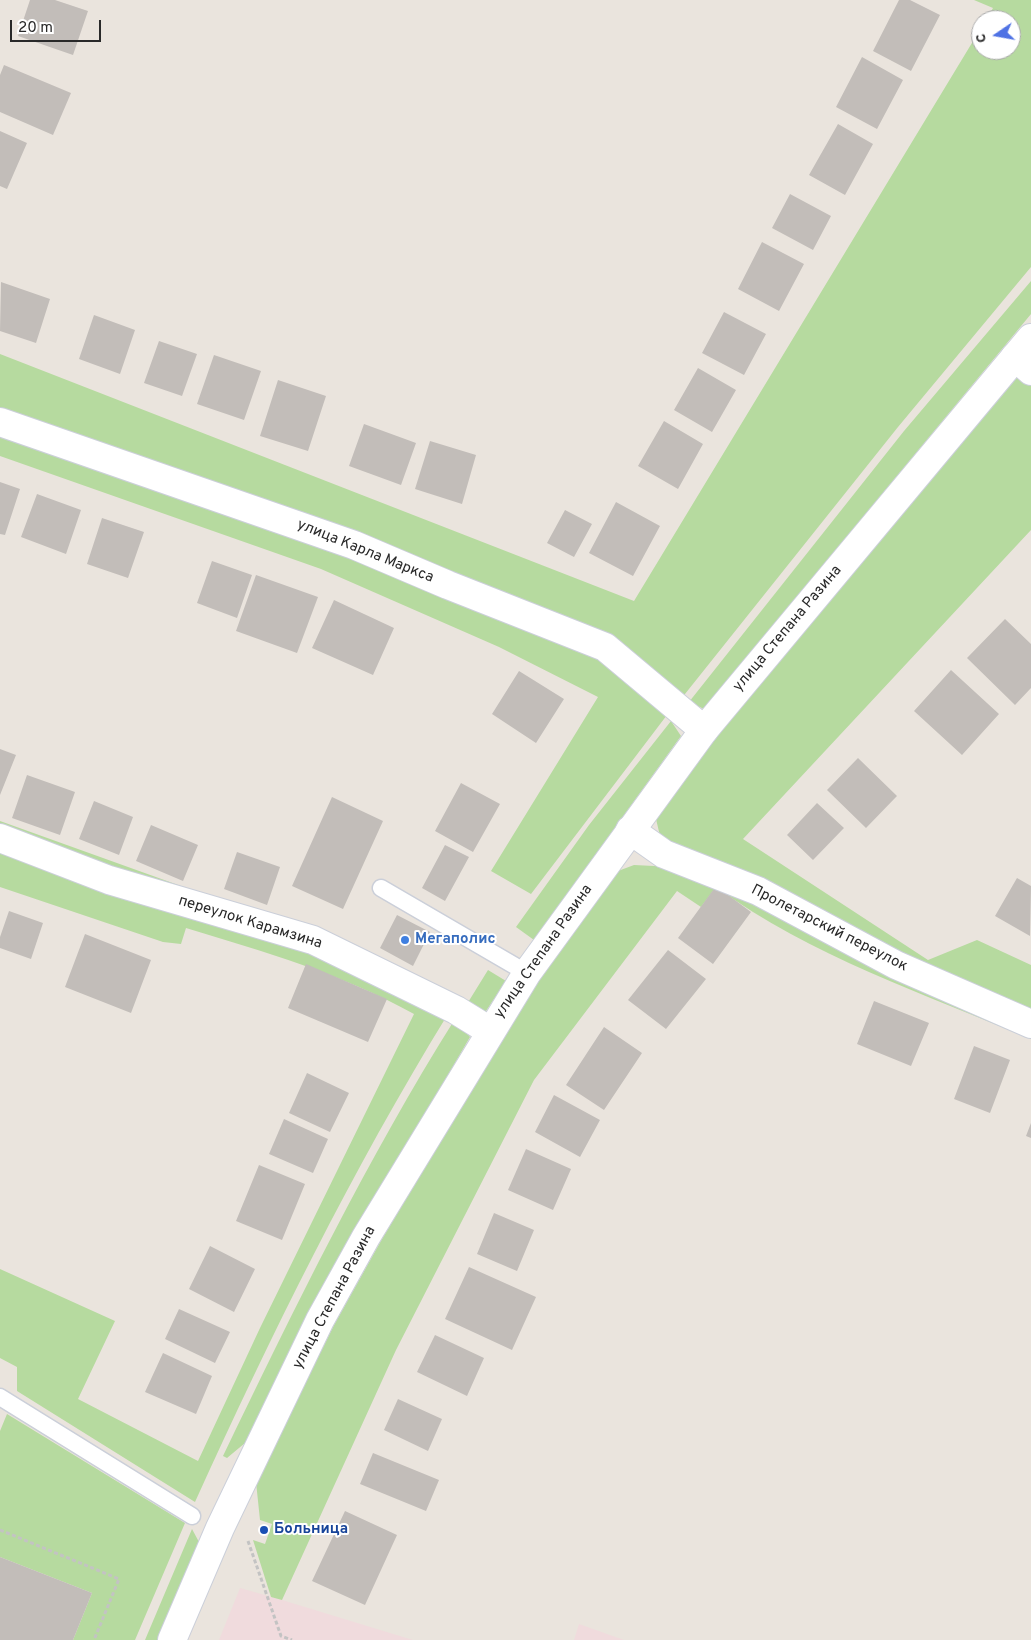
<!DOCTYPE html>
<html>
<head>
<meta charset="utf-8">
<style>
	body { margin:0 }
	#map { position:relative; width:1031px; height:1640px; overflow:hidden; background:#eae4dd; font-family:Overpass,sans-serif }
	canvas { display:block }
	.north { position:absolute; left:971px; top:10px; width:50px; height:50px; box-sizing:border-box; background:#fff; border:1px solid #a9a9a9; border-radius:50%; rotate:258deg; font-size:14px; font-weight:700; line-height:20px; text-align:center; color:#292929 }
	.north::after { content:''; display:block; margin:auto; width:18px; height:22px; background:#4f72e4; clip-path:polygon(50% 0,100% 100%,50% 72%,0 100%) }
	.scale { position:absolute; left:10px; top:20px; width:91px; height:22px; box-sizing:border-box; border:2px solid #292929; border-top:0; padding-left:6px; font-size:15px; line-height:18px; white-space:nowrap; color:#292929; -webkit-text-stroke:4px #fff; paint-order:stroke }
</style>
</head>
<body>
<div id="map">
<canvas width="1031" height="1640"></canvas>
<div class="north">С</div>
<div class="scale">20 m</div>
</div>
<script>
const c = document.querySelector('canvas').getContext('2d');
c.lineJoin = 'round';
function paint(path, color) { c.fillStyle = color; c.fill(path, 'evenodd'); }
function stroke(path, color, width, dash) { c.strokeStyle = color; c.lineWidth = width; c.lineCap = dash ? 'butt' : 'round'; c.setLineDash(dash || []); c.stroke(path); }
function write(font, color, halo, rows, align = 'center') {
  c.font = font + ' Overpass,sans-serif'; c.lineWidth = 4; c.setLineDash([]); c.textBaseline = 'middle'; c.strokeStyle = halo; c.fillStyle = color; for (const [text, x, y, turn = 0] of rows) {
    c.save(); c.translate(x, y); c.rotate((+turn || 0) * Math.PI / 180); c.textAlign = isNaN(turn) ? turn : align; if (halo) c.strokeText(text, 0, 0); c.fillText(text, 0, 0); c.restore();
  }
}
const medical = new Path2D(`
	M240,1588L282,1600L413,1640H219Z
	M579,1624L624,1640H574Z`);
const green = new Path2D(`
	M974,0H1031V267L898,427L681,699L608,643L0,418V354L634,601L981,28V50H1011V20H986L993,8Z
	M1031,281V314L704,709L689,702L904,431Z
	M1019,375L1031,382V530L743,839L928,960L977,940L1031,965V1016L675,852L660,836L656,819L714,738Z
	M0,426L601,651L667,715L531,894L491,871L598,697L499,647L321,569L0,456Z
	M671,721L681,736L534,940L516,927L589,825Z
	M0,821L270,918L273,913L407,977L0,834Z
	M0,845L310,946L448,1014C352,1170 271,1335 195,1502L17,1391V1367L0,1358V1269L115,1321L78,1399L198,1461L260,1328L414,1014C342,974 265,952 186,928L181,944L163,942L0,887Z
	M634,865L674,867L1031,1030V1039C925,994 810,956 716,887L701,907L677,891L534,1080L396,1350L282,1600L271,1597L253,1540L265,1544L272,1524L260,1520L256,1482L334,1325L382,1239L503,1037L540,979L618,871Z
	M488,970L506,981L484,1014L467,1004Z
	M455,1019L470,1037L360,1227L251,1438L227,1458L223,1456C295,1307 367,1159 455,1019Z
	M7,1414L185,1523L135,1640H73L92,1593L0,1557V1431Z
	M192,1529L199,1542L157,1640H145Z`);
const building = new Path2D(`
	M30,0H55L88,11L73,55L18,36Z
	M899,0H910L940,15L911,71L873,51Z
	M862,57L903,80L877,129L836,107Z
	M4,65L71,93L53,135L0,112V75Z
	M838,124L873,144L845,195L809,175Z
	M0,131L27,143L7,189L0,186Z
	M790,194L831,216L813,250L772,228Z
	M762,242L804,264L779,311L738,289Z
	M1,282L50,299L36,343L0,331Z
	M724,312L766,334L744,375L702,353Z
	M94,315L135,330L120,374L79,359Z
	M159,341L197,354L182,396L144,383Z
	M214,355L261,371L244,420L197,404Z
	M698,368L736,390L712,432L674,410Z
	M278,380L326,396L308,451L260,436Z
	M664,421L703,444L678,489L638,466Z
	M364,424L416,443L401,485L349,466Z
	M430,441L476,455L462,504L415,489Z
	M0,482L20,489L5,535L0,534Z
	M37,494L81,510L66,554L21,537Z
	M616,502L660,526L633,576L589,553Z
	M565,510L592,524L574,557L547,543Z
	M102,518L144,532L128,578L87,564Z
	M212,561L252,575L237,618L197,603Z
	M256,575L318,597L297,653L236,631Z
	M334,600L394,628L373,675L312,648Z
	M1005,619L1031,644V688L1015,705L967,658Z
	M951,670L999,714L962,755L914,711Z
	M519,671L564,699L536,743L492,714Z
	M0,749L16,755L0,795Z
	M858,758L897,796L866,828L827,790Z
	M27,775L75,792L60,835L12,818Z
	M461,783L500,804L473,852L435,831Z
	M332,797L383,821L343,909L292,886Z
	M94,801L133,817L119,855L79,839Z
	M817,803L844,828L813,860L787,835Z
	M151,825L198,845L183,881L136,861Z
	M445,845L469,857L445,901L422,888Z
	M237,852L280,867L267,905L224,889Z
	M1017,878L1031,886L1030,936L995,916Z
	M716,886L751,912L713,964L678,938Z
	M9,911L43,923L31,959L0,948V937Z
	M397,915L430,932L413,966L380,948Z
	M85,934L151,960L131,1013L65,987Z
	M668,950L706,979L666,1029L628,1000Z
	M306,964L387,999L368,1042L288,1008Z
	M874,1001L929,1023L911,1066L857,1044Z
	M604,1027L642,1053L604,1110L566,1085Z
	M974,1046L1010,1060L990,1113L954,1099Z
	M307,1073L349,1093L330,1132L289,1113Z
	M554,1095L600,1120L580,1157L535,1132Z
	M284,1119L328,1139L313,1173L269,1154Z
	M1031,1123V1138L1026,1136Z
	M526,1149L571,1169L553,1210L508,1190Z
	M259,1165L305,1184L282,1240L236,1221Z
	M494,1213L534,1230L517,1271L477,1254Z
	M210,1246L255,1269L234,1312L189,1289Z
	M469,1267L536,1297L512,1350L445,1319Z
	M179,1309L230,1332L215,1363L165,1339Z
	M435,1335L484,1358L467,1396L417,1372Z
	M163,1353L212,1376L196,1414L145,1392Z
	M398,1399L442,1419L428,1451L384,1430Z
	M373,1453L439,1480L426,1511L360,1484Z
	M345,1511L397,1535L365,1605L312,1581Z
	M0,1557L92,1593L73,1640H0Z`);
const path = new Path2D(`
	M0,1530L119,1579L94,1640
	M248,1541L281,1636L292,1640`);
const service = new Path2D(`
	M381,888L527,973
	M0,1397L192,1516`);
const minor = new Path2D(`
	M1015,357L1031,371
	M0,422L354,545L448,585L605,647L704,730
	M630,830L664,854L758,891L896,965L1031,1024
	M0,838L109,880L313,940L456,1010L490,1031`);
const secondary = new Path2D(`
	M172,1640L220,1528L320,1320L366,1237L527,973L704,730L1031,338`);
const markers = [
	[405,940,5,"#3f7fe0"],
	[264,1530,5,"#1a4fb4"]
];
const streetNames = [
	["улица Карла Маркса",365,552,22],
	["улица Степана Разина",788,629,-50],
	["переулок Карамзина",250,923,17],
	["Пролетарский переулок",829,929,27],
	["улица Степана Разина",544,952,-55],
	["улица Степана Разина",335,1298,-62]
];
const shopNames = [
	["Мегаполис",415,940]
];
const transitNames = [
	["Больница",274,1530]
];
paint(medical, '#f0dbdd');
paint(green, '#b6da9f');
paint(building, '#c2bdb9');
stroke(service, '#cbcfd9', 19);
stroke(minor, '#cbcfd9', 30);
stroke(secondary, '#cbcfd9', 30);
stroke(path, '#c3c3c3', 3, [4, 2.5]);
stroke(service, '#fff', 16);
stroke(minor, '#fff', 28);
stroke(secondary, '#fff', 28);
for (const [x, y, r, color] of markers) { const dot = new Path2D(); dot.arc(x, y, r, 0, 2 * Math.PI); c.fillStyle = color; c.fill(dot); stroke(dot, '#fff', 2); }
write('15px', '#292929', '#fff', streetNames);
write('bold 15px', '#366cbe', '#fff', shopNames, 'left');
write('bold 15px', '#164399', '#fff', transitNames, 'left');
</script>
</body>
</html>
